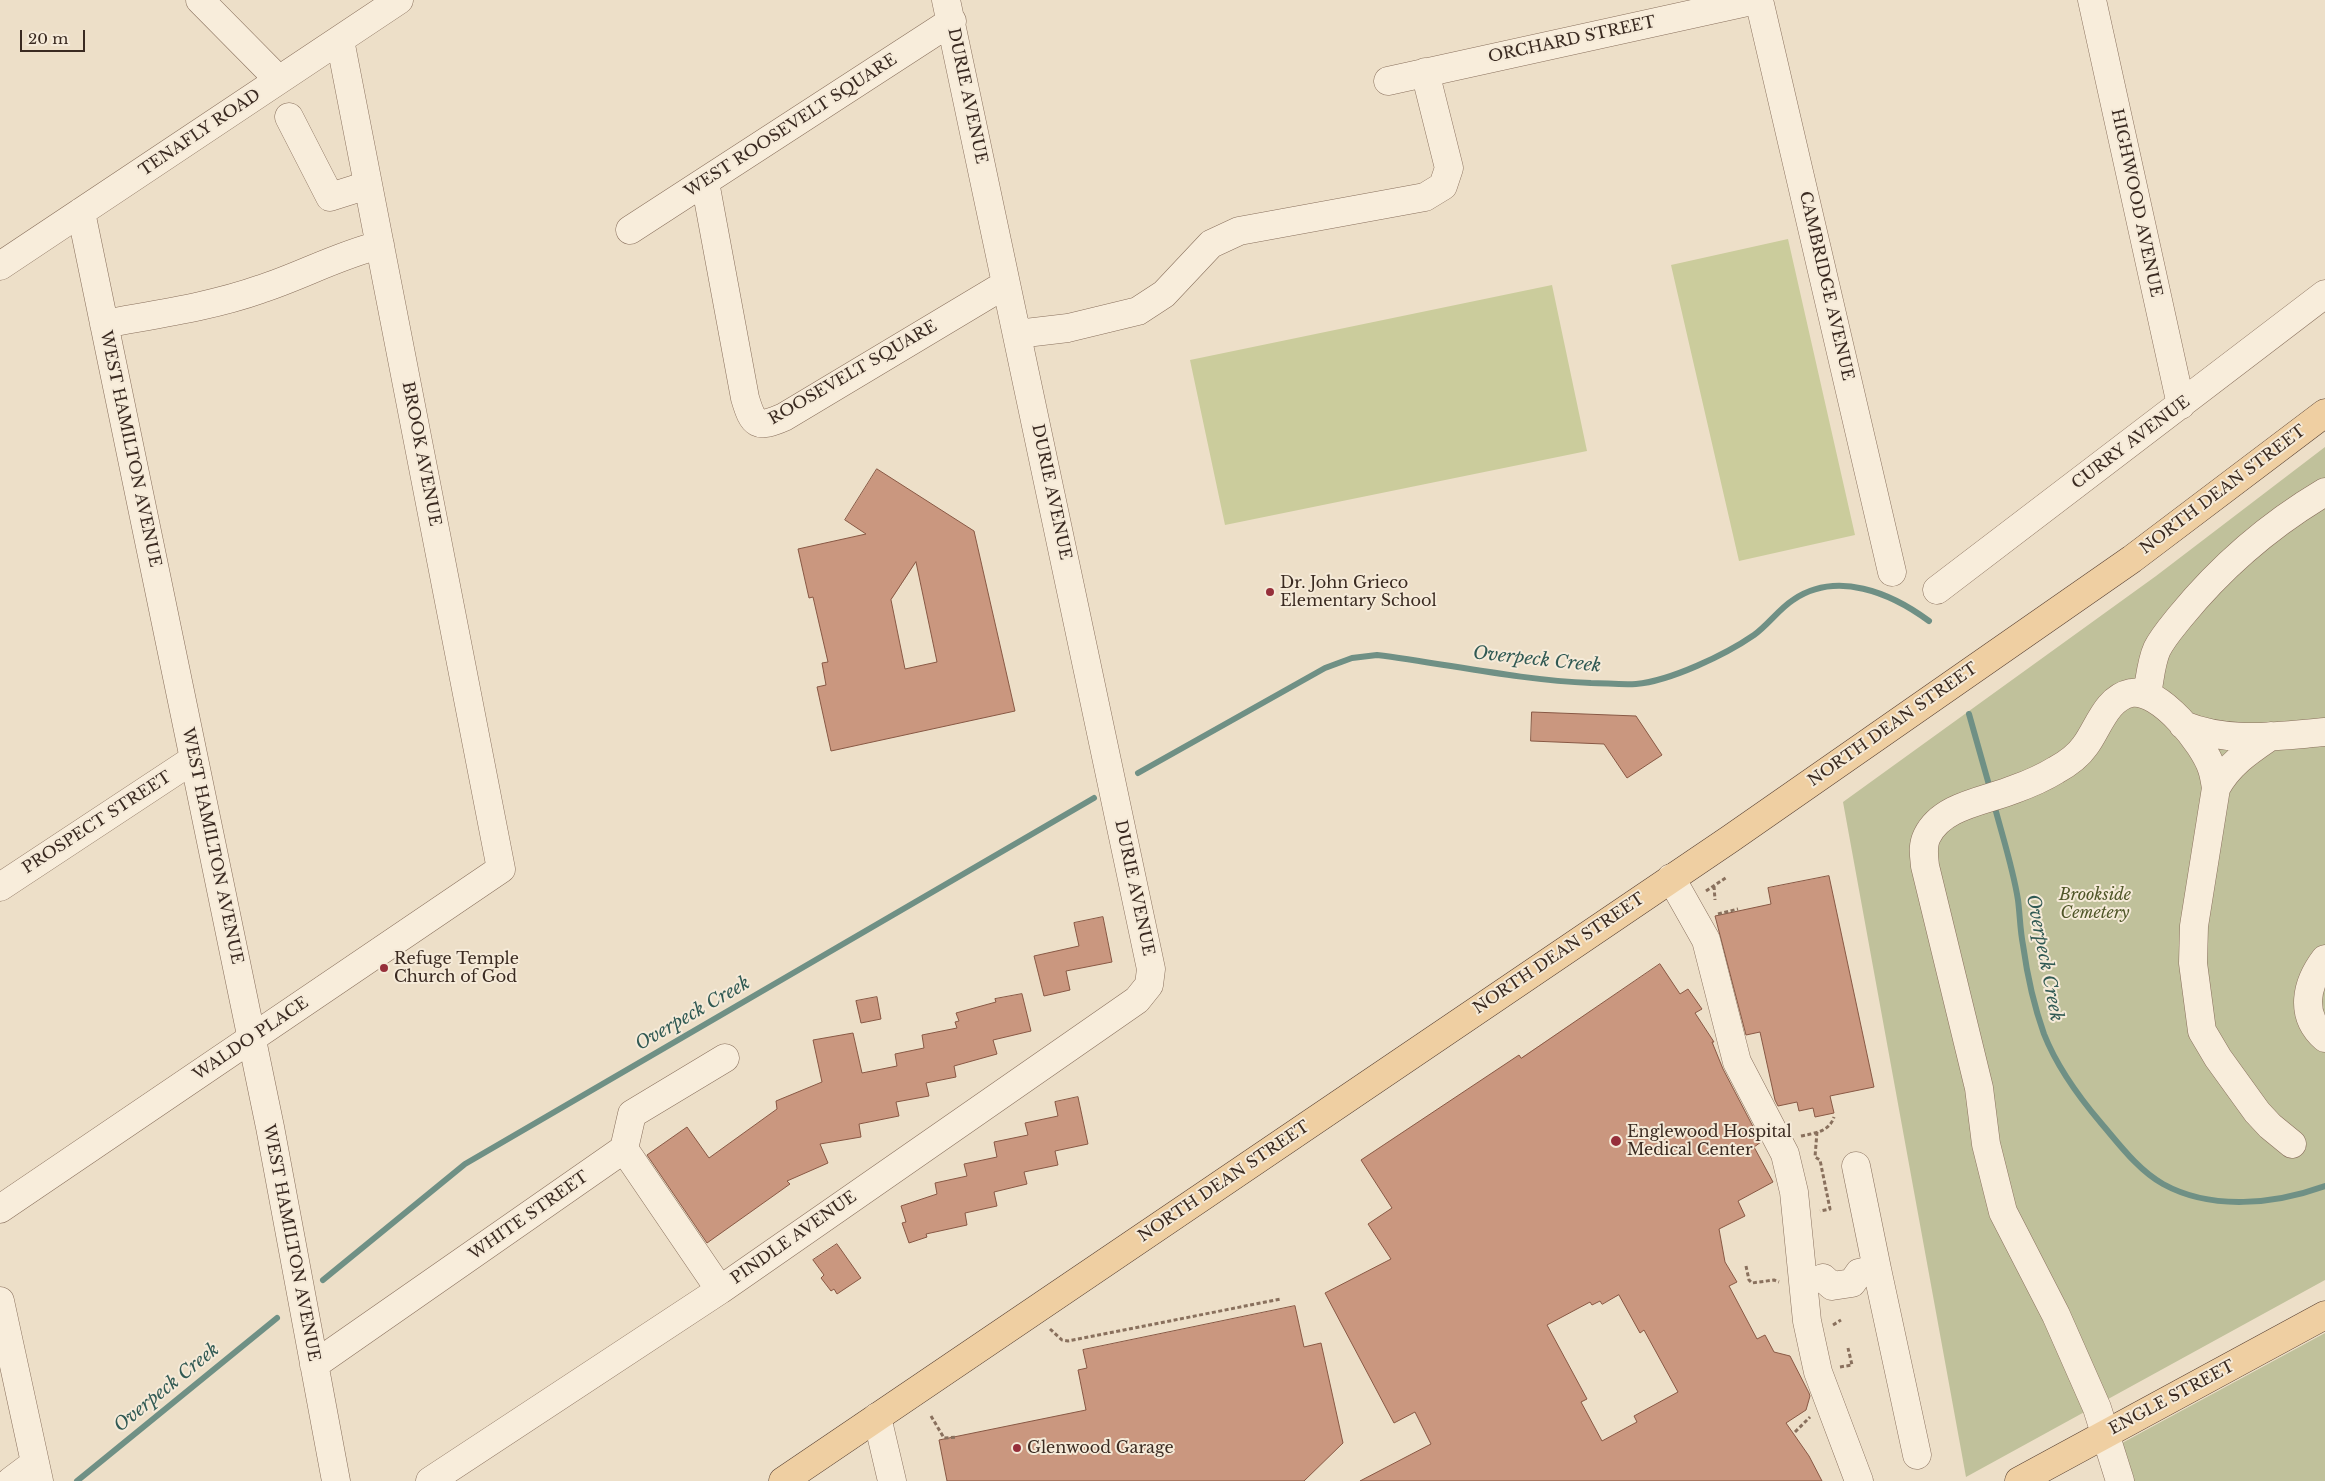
<!DOCTYPE html>
<html>
<head>
<meta charset="utf-8">
<style>
	body { margin:0 }
	#map { position:relative; width:2325px; height:1481px; overflow:hidden; background:#eddfc8; font-family:"Libre Baskerville",serif }
	canvas { display:block }
	.scale { position:absolute; left:20px; top:30px; width:65px; height:22px; box-sizing:border-box; border:2px solid #3a2a21; border-top:0; padding-left:6px; font-size:15px; line-height:18px; white-space:nowrap; color:#3a2a21; -webkit-text-stroke:4px #f5ead8; paint-order:stroke }
</style>
</head>
<body>
<div id="map">
<canvas width="2325" height="1481"></canvas>
<div class="scale">20 m</div>
</div>
<script>
const c = document.querySelector('canvas').getContext('2d');
c.lineJoin = 'round';
function paint(path, color) { c.fillStyle = color; c.fill(path, 'evenodd'); }
function stroke(path, color, width, dash) { c.strokeStyle = color; c.lineWidth = width; c.lineCap = dash ? 'butt' : 'round'; c.setLineDash(dash || []); c.stroke(path); }
function write(font, color, halo, rows, align = 'center') {
  c.font = font + ' "Libre Baskerville",serif'; c.lineWidth = 4; c.setLineDash([]); c.textBaseline = 'middle'; c.strokeStyle = halo; c.fillStyle = color; for (const [text, x, y, turn = 0] of rows) {
    c.save(); c.translate(x, y); c.rotate((+turn || 0) * Math.PI / 180); c.textAlign = isNaN(turn) ? turn : align; if (halo) c.strokeText(text, 0, 0); c.fillText(text, 0, 0); c.restore();
  }
}
const green = new Path2D(`
	M1788,239L1855,535L1739,561L1671,265Z
	M1552,285L1587,451L1225,525L1190,360Z`);
const cemetery = new Path2D(`
	M2325,447V1280L1966,1477L1843,802L2156,576Z
	M2325,1333V1481H2131L2122,1443Z`);
const stream = new Path2D(`
	M1969,714L1991,792
	M1138,773L1325,668L1352,658L1377,655C1448,664 1519,680 1591,683C1605,683 1621,685 1636,684C1670,681 1725,655 1754,635C1768,625 1779,609 1793,600C1837,570 1891,593 1929,621
	M1994,804C2002,835 2013,868 2018,900C2020,915 2020,930 2023,945C2027,974 2034,1006 2044,1034C2057,1067 2078,1096 2101,1123C2119,1144 2138,1170 2163,1184C2212,1211 2275,1204 2325,1186
	M323,1280L465,1164L1094,798
	M77,1481L277,1318`);
const building = new Path2D(`
	M877,469L974,531L1015,711L831,751L817,687L826,685L822,663L828,662L813,597L809,598L798,549L866,534L845,520ZM916,562L937,662L905,669L891,600Z
	M1532,712L1636,716L1662,755L1627,778L1604,744L1531,741Z
	M1829,876L1874,1087L1830,1096L1834,1113L1815,1117L1813,1108L1799,1111L1797,1102L1778,1106L1775,1100L1760,1032L1746,1035L1715,916L1771,904L1768,888Z
	M1103,917L1112,962L1066,971L1070,990L1044,996L1034,956L1079,946L1074,923Z
	M1660,964L1680,994L1688,989L1702,1009L1695,1013L1714,1042H1712L1723,1069L1761,1142L1754,1147L1773,1182L1738,1201L1745,1216L1719,1229L1725,1262L1737,1282L1729,1286L1757,1339L1765,1335L1774,1352L1790,1356L1809,1393L1810,1396L1806,1410L1786,1423L1809,1456L1822,1481H1360L1431,1444L1415,1412L1394,1423L1325,1293L1391,1259L1368,1224L1392,1208L1361,1160L1519,1055L1521,1058ZM1619,1295L1640,1333L1644,1330L1678,1392L1634,1416L1637,1422L1602,1441L1581,1402L1587,1399L1547,1325L1590,1302L1592,1305L1600,1301L1602,1304Z
	M1022,994L1031,1031L993,1040L997,1054L954,1066L956,1077L926,1083L929,1096L896,1102L899,1116L859,1124L861,1137L820,1144L828,1163L787,1181L790,1184L707,1243L647,1155L687,1127L709,1158L777,1109L776,1101L822,1082L813,1040L853,1033L862,1073L897,1066L895,1054L924,1048L922,1035L957,1028L955,1022L959,1021L956,1013L996,1002L995,999Z
	M877,997L881,1019L861,1023L856,1001Z
	M1078,1097L1088,1144L1055,1151L1058,1165L1024,1172L1027,1184L994,1192L997,1206L965,1213L967,1225L926,1234L927,1237L909,1243L902,1223L906,1222L901,1206L937,1194L935,1183L967,1176L964,1164L997,1157L994,1142L1028,1135L1025,1123L1058,1116L1055,1102Z
	M837,1244L861,1278L837,1294L834,1289L831,1291L821,1278L824,1275L813,1260Z
	M1295,1306L1304,1347L1321,1343L1343,1443L1304,1481H947L939,1440L1086,1410L1078,1370L1087,1368L1083,1350Z`);
const path = new Path2D(`
	M1714,886L1715,900
	M1706,891L1727,877
	M1718,914L1738,909
	M1817,1132L1815,1157L1820,1160L1830,1209L1820,1211
	M1801,1136C1815,1133 1829,1132 1834,1117
	M1746,1266L1749,1280L1752,1283L1774,1280L1779,1282
	M1833,1325L1841,1320
	M1050,1329L1062,1340L1068,1341L1281,1299
	M1840,1367L1852,1365L1848,1348
	M931,1416L944,1438L957,1437
	M1795,1432L1810,1417`);
const minor = new Path2D(`
	M200,0L279,80
	M1759,0L1892,572
	M2092,0L2181,405
	M1388,81L1756,0
	M289,117L330,197L368,185
	M705,182L745,398C753,425 757,429 784,417L1006,284
	M81,212L270,1127L336,1481
	M630,230L952,21
	M0,266L399,0
	M104,324C157,314 210,307 261,289C301,276 339,255 380,245
	M1017,334L1068,328L1138,311L1164,294L1211,244L1239,231L1425,197L1443,186L1449,168L1425,72
	M1937,590L2325,294
	M2147,694C2150,679 2151,662 2157,649C2163,637 2172,627 2180,617C2220,568 2271,524 2325,492
	M2183,725C2229,744 2277,736 2325,732
	M2216,788C2229,764 2249,751 2271,736
	M1671,878L1706,940L1737,1062L1785,1154L1794,1192L1807,1321L1818,1372L1859,1481
	M0,887L194,759
	M2325,959C2306,984 2299,1015 2325,1038
	M624,1149L720,1290
	M1856,1166L1877,1269
	M0,1209L501,869L340,40
	M1823,1278L1832,1286L1852,1283L1859,1273L1877,1269L1917,1455
	M0,1301L39,1481
	M314,1365L624,1149L632,1114L725,1058
	M877,1417L892,1481
	M11,1481L35,1463
	M430,1481L720,1290L1137,1000L1149,985L1151,969L946,0
	M2120,1481L2097,1408L2056,1315L2003,1212L1986,1144L1979,1088L1925,866C1924,855 1922,846 1927,836C1942,805 1986,801 2015,789C2029,784 2043,778 2056,770C2067,764 2078,756 2085,746C2098,729 2106,698 2131,693C2160,688 2204,744 2212,769C2214,775 2215,782 2216,788L2194,926L2193,963L2202,1031L2218,1058L2257,1112L2270,1126L2292,1144`);
const major = new Path2D(`
	M783,1481L1730,839L2132,559L2325,413
	M2019,1481L2325,1315`);
const markers = [
	[1270,592,5,"#962f3a"],
	[384,968,5,"#962f3a"],
	[1616,1141,6,"#962f3a"],
	[1017,1448,5,"#962f3a"]
];
const streetNames = [
	["ORCHARD STREET",1572,40,-12],
	["DURIE AVENUE",967,96,78],
	["WEST ROOSEVELT SQUARE",791,126,-33],
	["TENAFLY ROAD",200,133,-34],
	["HIGHWOOD AVENUE",2136,203,78],
	["CAMBRIDGE AVENUE",1826,286,77],
	["ROOSEVELT SQUARE",853,373,-30],
	["CURRY AVENUE",2131,443,-37],
	["WEST HAMILTON AVENUE",130,449,78],
	["BROOK AVENUE",421,454,79],
	["NORTH DEAN STREET",2223,490,-37],
	["DURIE AVENUE",1051,492,78],
	["NORTH DEAN STREET",1893,725,-35],
	["PROSPECT STREET",97,823,-33],
	["WEST HAMILTON AVENUE",212,846,78],
	["DURIE AVENUE",1134,888,78],
	["NORTH DEAN STREET",1559,954,-34],
	["WALDO PLACE",251,1039,-34],
	["NORTH DEAN STREET",1224,1182,-34],
	["WHITE STREET",529,1216,-35],
	["PINDLE AVENUE",794,1238,-35],
	["WEST HAMILTON AVENUE",291,1243,79],
	["ENGLE STREET",2172,1398,-28]
];
const poiNames = [
	["Dr. John Grieco",1280,583],
	["Elementary School",1280,601],
	["Refuge Temple",394,959],
	["Church of God",394,977],
	["Englewood Hospital",1627,1132],
	["Medical Center",1627,1150],
	["Glenwood Garage",1027,1448]
];
const parkNames = [
	["Brookside",2095,895],
	["Cemetery",2095,913]
];
const waterNames = [
	["Overpeck Creek",1537,660,6],
	["Overpeck Creek",2044,958,79],
	["Overpeck Creek",693,1014,-30],
	["Overpeck Creek",167,1388,-39]
];
paint(green, '#cbcc9c');
paint(cemetery, '#c0c19b');
stroke(stream, '#6f9085', 6);
paint(building, '#ca977f');
stroke(building, '#885844', 1);
stroke(minor, '#89705d', 29);
stroke(major, '#573f31', 29);
stroke(path, '#89705d', 3, [4, 2.5]);
stroke(minor, '#f8eddb', 28);
stroke(major, '#efcfa2', 28);
for (const [x, y, r, color] of markers) { const dot = new Path2D(); dot.arc(x, y, r, 0, 2 * Math.PI); c.fillStyle = color; c.fill(dot); stroke(dot, '#f5ead8', 2); }
write('16px', '#3a2a21', '#f5ead8', streetNames);
write('16px', '#3a2a21', '#f5ead8', poiNames, 'left');
write('italic 16px', '#4f5628', '#f5ead8', parkNames);
write('italic 18px', '#305953', '#f5ead8', waterNames);
</script>
</body>
</html>
